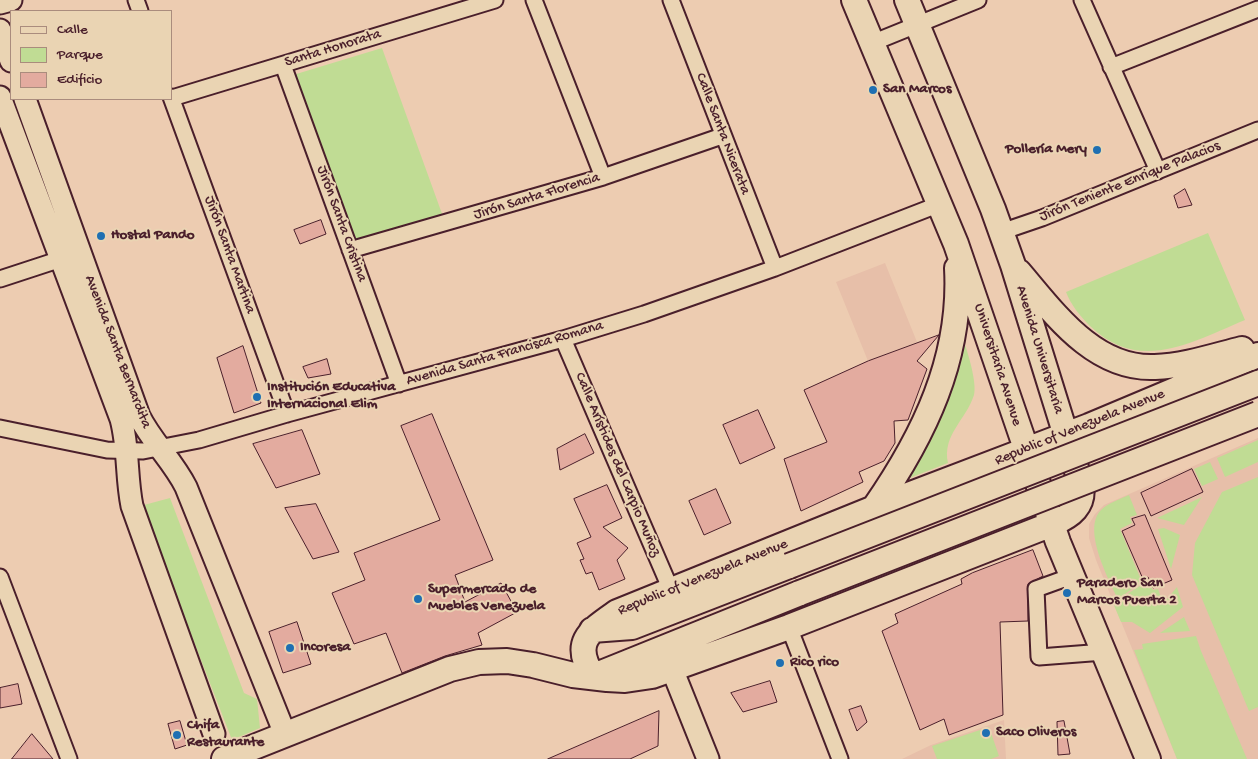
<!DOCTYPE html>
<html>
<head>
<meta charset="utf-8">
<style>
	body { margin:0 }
	#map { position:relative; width:1258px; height:759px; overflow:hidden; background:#edccb1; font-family:"Gochi Hand",sans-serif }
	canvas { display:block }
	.legend { position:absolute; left:10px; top:10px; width:162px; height:90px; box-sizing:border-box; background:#ead4b3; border:1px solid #aa8c7d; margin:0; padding:6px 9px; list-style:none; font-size:15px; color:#4a1f2b }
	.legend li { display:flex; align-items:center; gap:10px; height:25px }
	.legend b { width:25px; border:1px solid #aa8c7d }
</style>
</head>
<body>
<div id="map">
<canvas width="1258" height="759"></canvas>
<ul class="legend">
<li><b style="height:6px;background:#ead4b3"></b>Calle</li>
<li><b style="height:14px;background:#c0dc94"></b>Parque</li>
<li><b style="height:14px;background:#e3ab9f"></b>Edificio</li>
</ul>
</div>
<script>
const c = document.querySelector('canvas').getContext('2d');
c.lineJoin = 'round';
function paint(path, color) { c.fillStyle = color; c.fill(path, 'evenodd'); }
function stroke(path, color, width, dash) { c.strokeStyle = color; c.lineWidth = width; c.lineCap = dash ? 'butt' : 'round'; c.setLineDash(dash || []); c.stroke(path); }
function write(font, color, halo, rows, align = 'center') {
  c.font = font + ' "Gochi Hand",sans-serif'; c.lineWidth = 4; c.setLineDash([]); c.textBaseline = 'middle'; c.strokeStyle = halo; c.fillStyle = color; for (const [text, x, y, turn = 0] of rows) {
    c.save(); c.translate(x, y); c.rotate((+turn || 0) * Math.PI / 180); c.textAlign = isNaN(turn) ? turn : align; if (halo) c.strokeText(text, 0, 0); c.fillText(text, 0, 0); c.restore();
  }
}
const built = new Path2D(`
	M885,263L917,342L868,361L836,282Z
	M1258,438V759H1177L1096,560L1089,538V524L1095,514L1104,505Z
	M1004,720L1006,759H902L931,745Z`);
const green = new Path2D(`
	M382,48L445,222L355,244L293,75Z
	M1208,233L1245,320C1192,342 1140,374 1090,326C1080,316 1071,305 1066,292Z
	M962,344L965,345C969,356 977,384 974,395C966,420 942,435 948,463L907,479Z
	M1258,440V462L1225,477L1217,458Z
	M1210,462L1218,479L1202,486L1194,469Z
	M1258,477V707L1249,711L1192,575L1195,543L1222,492Z
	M1129,495L1137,515L1130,517L1132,523L1120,529L1142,582L1118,599C1108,578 1082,529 1101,510C1108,503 1120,499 1129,495Z
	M1202,497L1184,525L1157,518Z
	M170,498L244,693L257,699L260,728L232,740L144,513V505Z
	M1164,528L1180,535L1171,569L1158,529Z
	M1143,584L1150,585L1153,590L1158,589L1162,600L1167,599L1177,587L1183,607L1150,633L1132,622H1121L1113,603Z
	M1184,617L1190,631L1160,633Z
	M1196,636L1201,651L1247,759H1177L1134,650L1143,649L1142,644Z
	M989,727L999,756L991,759H937L932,746Z`);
const building = new Path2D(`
	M1185,189L1192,205L1178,208L1174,196Z
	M321,220L326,234L300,244L294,230Z
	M939,335L917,361L927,369L908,420L894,421L895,443L884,461L859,472L863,482L801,511L784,459L827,442L804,390L868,361Z
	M243,346L261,403L234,413L217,358Z
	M327,359L331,374L308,378L303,367Z
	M758,410L775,448L740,464L723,425Z
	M432,414L493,560L455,575L465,602L501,583L517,612L478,633L482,645L445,656L402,673L386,633L354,644L332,593L365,580L354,553L440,520L401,426Z
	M302,430L320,474L276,488L253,444Z
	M585,434L594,453L560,470L557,449Z
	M1192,469L1203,492L1151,516L1141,493Z
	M607,485L622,518L603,527L628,548L617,560L625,579L599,590L592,572L586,574L580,560L584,559L577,543L591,537L574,499Z
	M716,489L731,523L704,535L689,501Z
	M316,504L339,552L313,559L285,508Z
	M1145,515L1172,580L1153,588L1148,577L1143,579L1122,531L1135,525L1132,519Z
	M1033,550L1043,576L1028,584V621L1000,622L1003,715L949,735L944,719L920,730L882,631L898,623L895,614L962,584L961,579L972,573Z
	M297,622L311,664L283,673L269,632Z
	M770,681L777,702L743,712L731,693Z
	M18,684L22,704L0,708V688Z
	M861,706L867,722L857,731L849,710Z
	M659,711L658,746L630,759H548Z
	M180,721L187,745L175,749L168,724Z
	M1064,721L1070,754L1058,755L1057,722Z
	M32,734L53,759H12Z`);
const street = new Path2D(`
	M136,0L140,11
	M534,0L603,177
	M671,0L775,268
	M1082,0L1158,171
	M872,43L978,0
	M283,65L399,384
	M1111,67L1258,9
	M171,97L287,414
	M172,98L495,0
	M1001,232L1042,218L1258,130
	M350,250L603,177L722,136
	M0,279L61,259
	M563,339L671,590
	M0,428L107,450L143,451L199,440L287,414L563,339L644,314L775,268L940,204
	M1072,576L1036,589L1039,657L1104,652
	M0,577L69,759
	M789,627L840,759`);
const secondary = new Path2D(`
	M0,3L11,0
	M0,30L11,61
	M0,97L121,419C129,449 126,477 132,506L214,734
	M25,99L139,416C152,442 173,461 186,487L285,734
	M672,669L708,759`);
const primary = new Path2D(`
	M854,0L956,244L1058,542L1148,759
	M1019,272C1054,313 1094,370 1155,367C1184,366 1214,356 1242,349
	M874,508C924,436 962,358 957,268
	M592,630L632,627L789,566
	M593,676C571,642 590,631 617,612L874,508L1089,426L1258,355
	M594,676L800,593
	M224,759L450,669L479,662L507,661L533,665L573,675L607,679L625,680L652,676L789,627L1052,524C1071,516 1085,506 1081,484L1013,265L993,209L907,0`);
const primaryBridge = new Path2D(`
	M789,566L1258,383
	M800,593L1258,414`);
const markers = [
	[873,90,5,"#1f6fb2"],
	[1097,150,5,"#1f6fb2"],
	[101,236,5,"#1f6fb2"],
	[257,397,5,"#1f6fb2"],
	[1067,593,5,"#1f6fb2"],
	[418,599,5,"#1f6fb2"],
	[290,648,5,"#1f6fb2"],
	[780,663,5,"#1f6fb2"],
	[986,733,5,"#1f6fb2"],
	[177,735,5,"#1f6fb2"]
];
const streetNames = [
	["Santa Honorata",333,49,-17],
	["Calle Santa Nicerata",722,134,69],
	["Jirón Teniente Enrique Palacios",1130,182,-22],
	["Jirón Santa Florencia",537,197,-17],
	["Jirón Santa Cristina",341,224,70],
	["Jirón Santa Martina",229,255,70],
	["Avenida Universitaria",1039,350,73],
	["Avenida Santa Bernardita",117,352,69],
	["Avenida Santa Francisca Romana",505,354,-16],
	["Universitaria Avenue",997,365,72],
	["Republic of Venezuela Avenue",1080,428,-22],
	["Calle Arístides del Carpio Muñoz",617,465,67],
	["Republic of Venezuela Avenue",703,578,-22]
];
const poiNames = [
	["San Marcos",883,90],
	["Pollería Mery",1087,150,"right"],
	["Hostal Pando",111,236],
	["Institución Educativa",267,388],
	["Internacional Elim",267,405],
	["Paradero San",1077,584],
	["Marcos Puerta 2",1077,601],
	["Supermercado de",428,590],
	["Muebles Venezuela",428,607],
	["Incoresa",300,648],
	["Rico rico",790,663],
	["Chifa",187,726],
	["Restaurante",187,743],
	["Saco Oliveros",996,733]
];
paint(built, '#e7bfa9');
paint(green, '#c0dc94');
paint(building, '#e3ab9f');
stroke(building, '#4a1f2b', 1);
stroke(street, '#4a1f2b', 19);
stroke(secondary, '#4a1f2b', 25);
stroke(primary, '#4a1f2b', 28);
stroke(street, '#ead4b3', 15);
stroke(secondary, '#ead4b3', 21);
stroke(primary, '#ead4b3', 24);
stroke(primaryBridge, '#4a1f2b', 28, []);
stroke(primaryBridge, '#ead4b3', 24);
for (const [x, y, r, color] of markers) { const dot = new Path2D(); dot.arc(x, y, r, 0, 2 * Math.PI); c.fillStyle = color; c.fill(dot); stroke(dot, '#ead4b3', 2); }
write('15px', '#4a1f2b', '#ead4b3', streetNames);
write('bold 15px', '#4a1f2b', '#ead4b3', poiNames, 'left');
</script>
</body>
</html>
